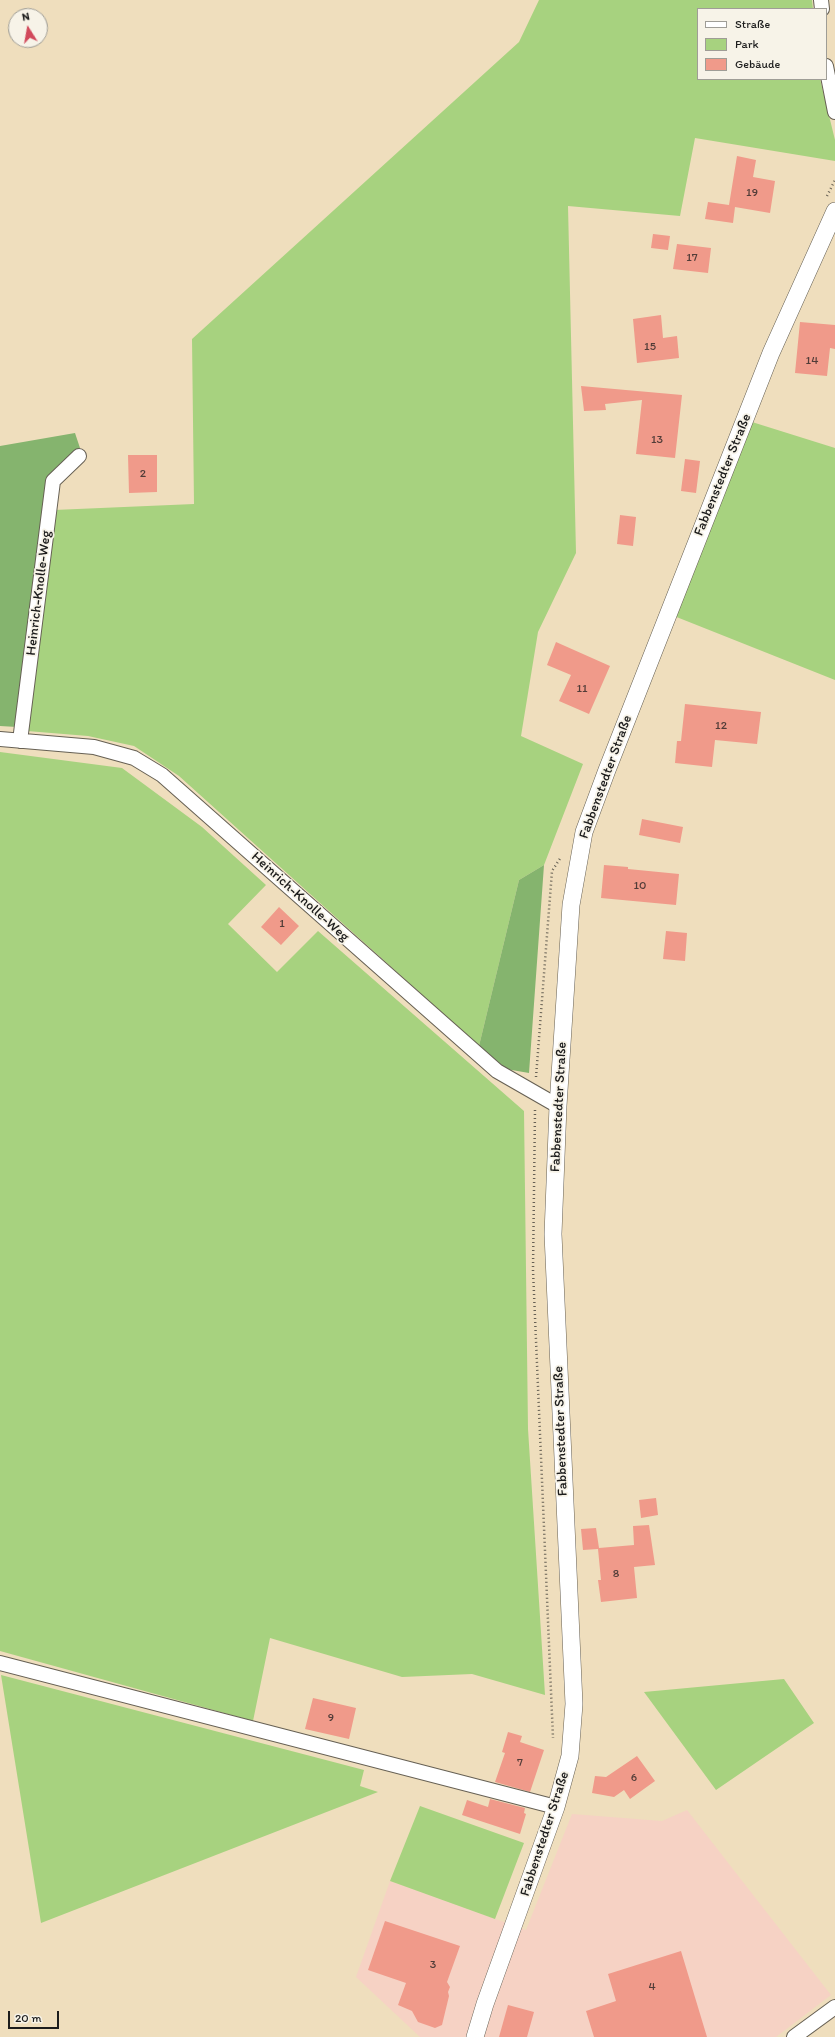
<!DOCTYPE html>
<html>
<head>
<meta charset="utf-8">
<style>
	body { margin:0 }
	#map { position:relative; width:835px; height:2037px; overflow:hidden; background:#efdebd; font-family:Itim,sans-serif }
	canvas { display:block }
	.legend { position:absolute; left:697px; top:8px; width:130px; height:72px; box-sizing:border-box; background:#f7f3e8; border:1px solid #9f9d96; margin:0; padding:5px 7px; list-style:none; font-size:12px; color:#1c1c1c }
	.legend li { display:flex; align-items:center; gap:8px; height:20px }
	.legend b { width:20px; border:1px solid #9f9d96 }
	.north { position:absolute; left:8px; top:8px; width:40px; height:40px; box-sizing:border-box; background:#f7f3e8; border:1px solid #9f9d96; border-radius:50%; rotate:349deg; font-size:11px; font-weight:700; line-height:16px; text-align:center; color:#1c1c1c }
	.north::after { content:''; display:block; margin:auto; width:14px; height:18px; background:#d1495b; clip-path:polygon(50% 0,100% 100%,50% 72%,0 100%) }
	.scale { position:absolute; left:8px; top:2011px; width:51px; height:18px; box-sizing:border-box; border:2px solid #1c1c1c; border-top:0; padding-left:5px; font-size:12px; line-height:14px; white-space:nowrap; color:#1c1c1c; -webkit-text-stroke:3px #f7f3e8; paint-order:stroke }
</style>
</head>
<body>
<div id="map">
<canvas width="835" height="2037"></canvas>
<ul class="legend">
<li><b style="height:5px;background:#fff"></b>Straße</li>
<li><b style="height:11px;background:#a7d27f"></b>Park</li>
<li><b style="height:11px;background:#f09a8a"></b>Gebäude</li>
</ul>
<div class="north">N</div>
<div class="scale">20 m</div>
</div>
<script>
const c = document.querySelector('canvas').getContext('2d');
c.lineJoin = 'round';
function paint(path, color) { c.fillStyle = color; c.fill(path, 'evenodd'); }
function stroke(path, color, width, dash) { c.strokeStyle = color; c.lineWidth = width; c.lineCap = dash ? 'butt' : 'round'; c.setLineDash(dash || []); c.stroke(path); }
function write(font, color, halo, rows, align = 'center') {
  c.font = font + ' Itim,sans-serif'; c.lineWidth = 3.5; c.setLineDash([]); c.textBaseline = 'middle'; c.strokeStyle = halo; c.fillStyle = color; for (const [text, x, y, turn = 0] of rows) {
    c.save(); c.translate(x, y); c.rotate((+turn || 0) * Math.PI / 180); c.textAlign = isNaN(turn) ? turn : align; if (halo) c.strokeText(text, 0, 0); c.fillText(text, 0, 0); c.restore();
  }
}
const built = new Path2D(`
	M687,1810L831,1995L776,2037H420L356,1977L390,1881L526,1930L572,1814L662,1821Z`);
const green = new Path2D(`
	M539,0H812L813,9H698V79H820L835,140V161L695,138L680,216L568,206L576,553L538,632L521,736L583,764L544,865L519,880L479,1046L179,776L134,746L88,736L27,731L54,510L194,504L192,339L519,42Z
	M752,422L835,448V680L674,616Z
	M0,752L122,768L202,827L266,885L228,924L277,972L318,931L524,1111L528,1429L545,1695L472,1674L402,1677L270,1638L253,1721L0,1651Z
	M1,1675L364,1770L360,1786L378,1792L41,1923Z
	M784,1679L814,1723L716,1790L644,1692Z
	M420,1806L524,1843L495,1919L390,1881Z`);
const forest = new Path2D(`
	M75,433L80,448L50,477L17,727L0,726V446Z
	M544,865L529,1073L506,1069L479,1046L519,880Z`);
const building = new Path2D(`
	M737,156L756,160L753,177L775,181L770,213L735,207L733,223L705,219L708,202L729,205Z
	M653,234L670,236L668,250L651,248Z
	M677,244L711,248L708,273L673,269Z
	M661,315L663,338L677,336L679,358L637,363L633,319Z
	M800,322L835,325V349L830,348L827,376L795,373Z
	M581,386L682,395L675,458L636,454L642,400L605,404L606,410L584,411Z
	M128,455H157V492L129,493Z
	M685,459L700,461L696,493L681,491Z
	M620,515L636,517L633,546L617,544Z
	M556,642L610,666L589,714L559,701L571,675L547,665Z
	M685,704L761,712L757,744L715,740L712,767L675,763L677,741H681Z
	M642,819L683,827L680,843L639,835Z
	M604,865L628,867V869L679,874L676,905L601,898Z
	M279,907L299,926L281,945L261,927Z
	M666,931L687,933L685,961L663,959Z
	M656,1498L658,1515L641,1518L639,1500Z
	M649,1525L655,1565L634,1567L637,1598L601,1602L598,1580H601L598,1549L583,1550L581,1529L596,1528L599,1548L634,1545L633,1526Z
	M313,1698L356,1708L349,1739L305,1729Z
	M508,1732L522,1736L520,1742L544,1750L530,1792L495,1782L505,1753L502,1752Z
	M637,1756L655,1781L630,1799L624,1790L614,1797L592,1793L595,1776L606,1777Z
	M490,1799L525,1808L524,1813L526,1814L520,1834L462,1815L467,1800L488,1807Z
	M385,1921L460,1946L447,1982L450,1987L448,1992L449,1996L442,2025L435,2028L418,2022L412,2011L398,2005L406,1983L368,1970Z
	M681,1951L707,2037H594L586,2011L616,2001L608,1974Z
	M508,2005L534,2012L527,2037H499Z`);
const path = new Path2D(`
	M827,196L835,180
	M536,1077L552,871L561,857
	M535,1110L533,1270L553,1738`);
const minor = new Path2D(`
	M821,0L822,9
	M826,66L835,112
	M0,739L94,747L134,758L162,775L497,1071L558,1106
	M20,741L53,481L79,456
	M0,1663L556,1807
	M794,2037L835,2007`);
const tertiary = new Path2D(`
	M475,2037L485,2004L556,1807L570,1756L574,1704L553,1234L558,1106L571,905L584,832L607,770L771,353L835,211`);
const numberNames = [
	["19",752,193],
	["17",692,258],
	["15",650,347],
	["14",812,361],
	["13",657,440],
	["2",143,474],
	["11",582,689],
	["12",721,726],
	["10",640,886],
	["1",282,924],
	["8",616,1574],
	["9",331,1718],
	["7",520,1763],
	["6",634,1778],
	["3",433,1965],
	["4",652,1987]
];
const streetNames = [
	["Fabbenstedter Straße",723,475,-68],
	["Heinrich-Knolle-Weg",39,593,-83],
	["Fabbenstedter Straße",606,777,-70],
	["Heinrich-Knolle-Weg",300,897,42],
	["Fabbenstedter Straße",559,1107,-87],
	["Fabbenstedter Straße",561,1431,-92],
	["Fabbenstedter Straße",545,1834,-72]
];
paint(built, '#f6d2c4');
paint(green, '#a7d27f');
paint(forest, '#85b46e');
paint(building, '#f09a8a');
stroke(minor, '#666054', 16);
stroke(tertiary, '#666054', 18);
stroke(path, '#666054', 2.5, [1, 3]);
stroke(minor, '#fff', 14);
stroke(tertiary, '#fff', 17);
write('12px', '#513c38', null, numberNames);
write('14px', '#1c1c1c', '#f7f3e8', streetNames);
</script>
</body>
</html>
